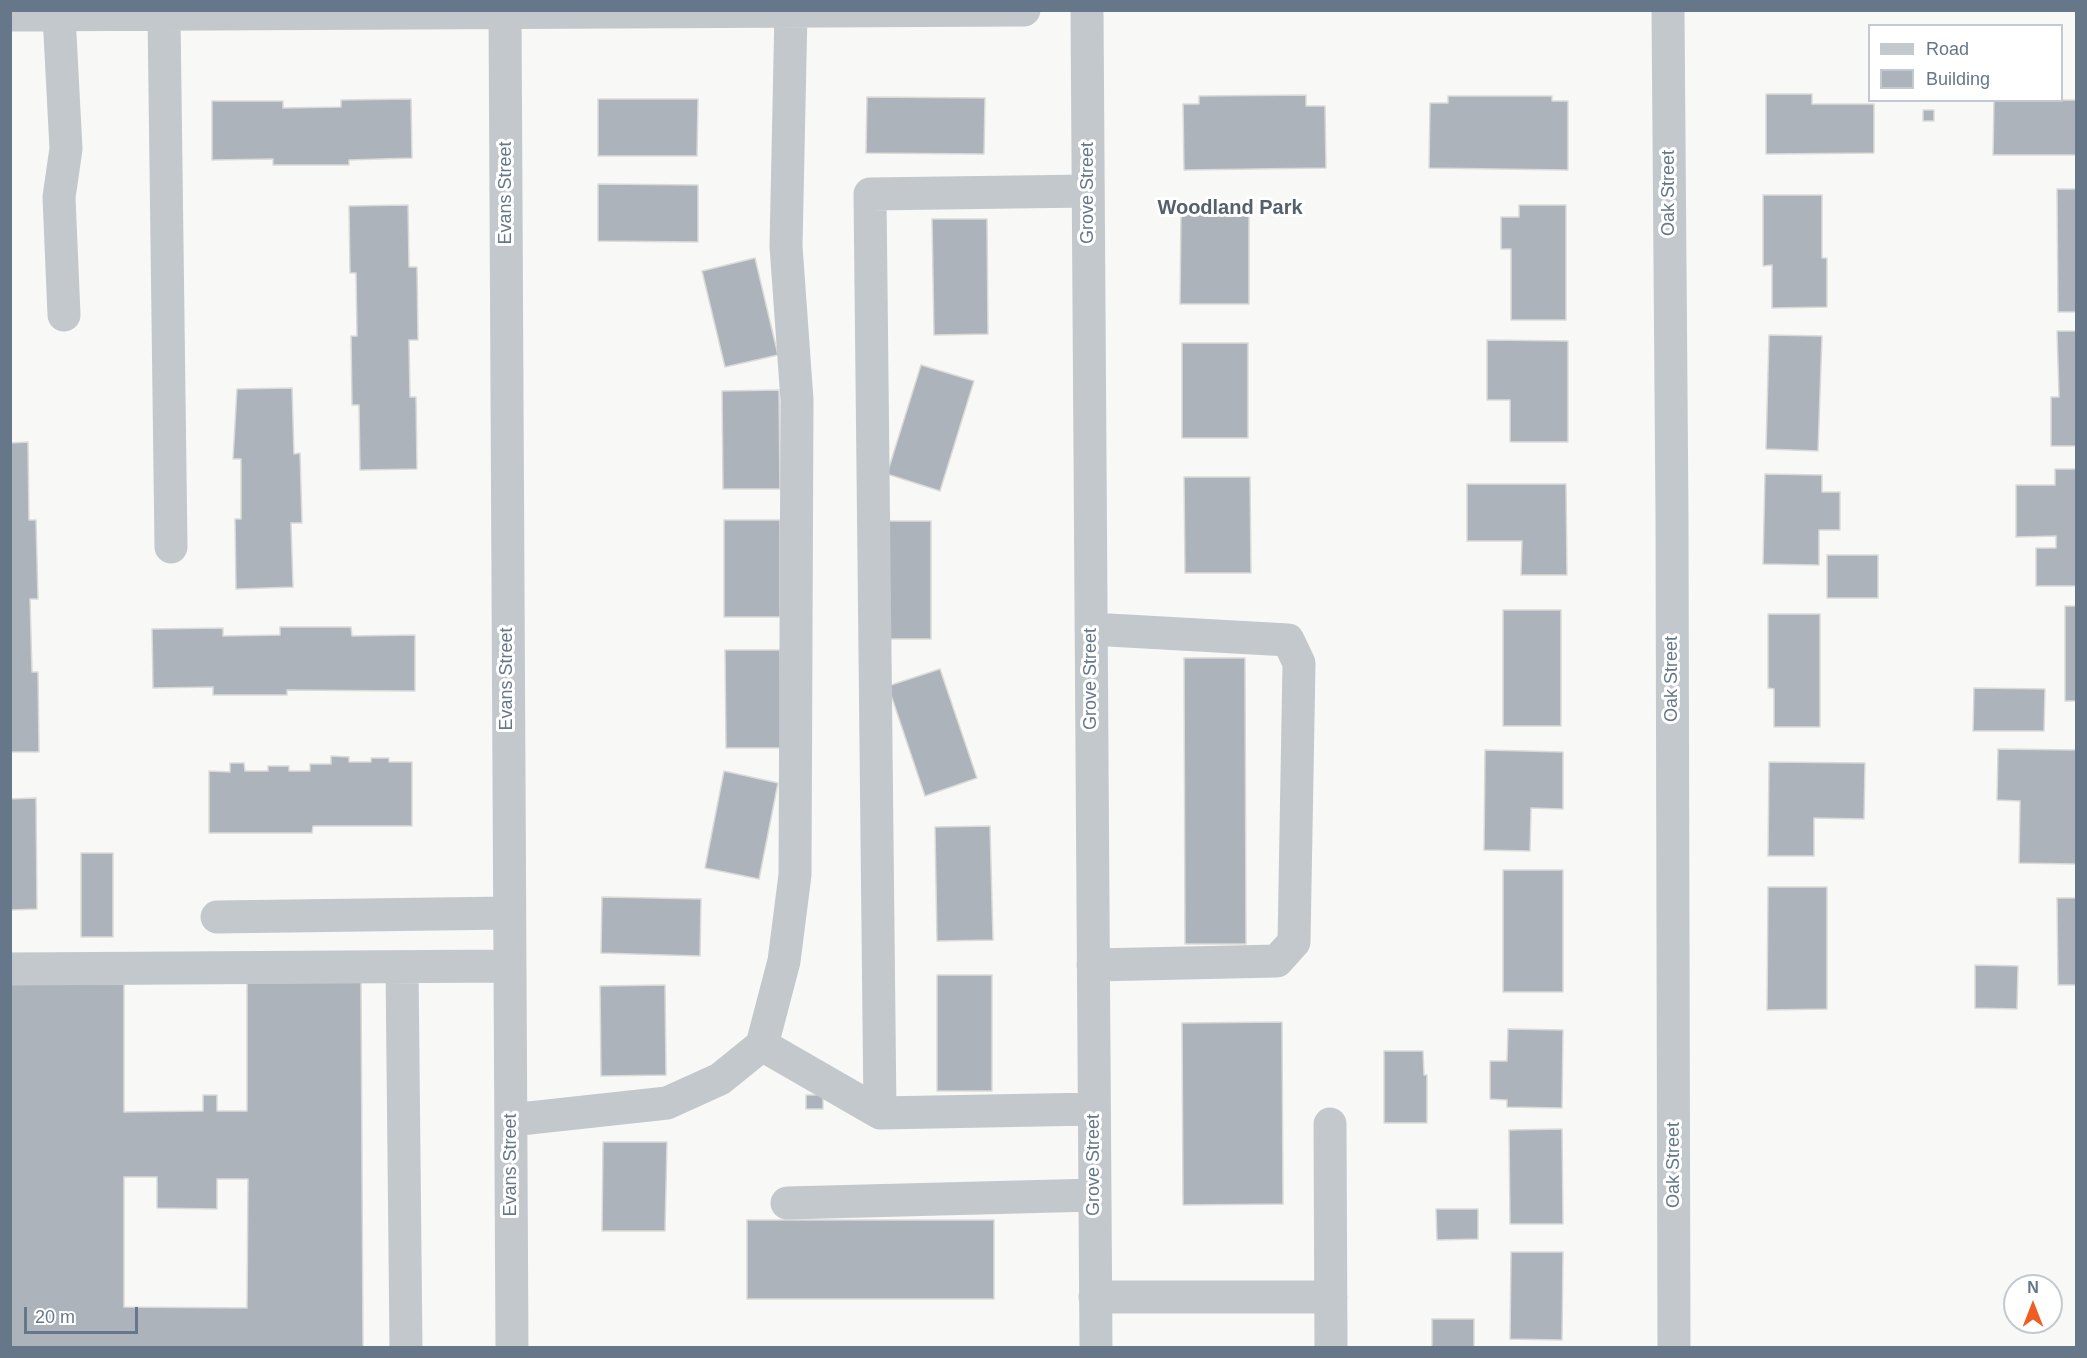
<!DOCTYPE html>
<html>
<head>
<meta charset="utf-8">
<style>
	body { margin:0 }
	#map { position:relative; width:2087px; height:1358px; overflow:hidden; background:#f8f9f6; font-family:Arial,sans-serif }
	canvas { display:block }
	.frame { position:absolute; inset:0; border:12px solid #667789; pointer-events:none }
	.legend { position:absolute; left:1868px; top:24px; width:195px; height:78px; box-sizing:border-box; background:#fff; border:2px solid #c2c9d0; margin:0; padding:8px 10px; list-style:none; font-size:18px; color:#667789 }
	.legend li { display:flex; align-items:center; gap:12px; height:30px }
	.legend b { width:30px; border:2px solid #c2c9d0 }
	.north { position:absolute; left:2003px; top:1274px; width:60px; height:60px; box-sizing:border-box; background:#fff; border:2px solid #c2c9d0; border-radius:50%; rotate:0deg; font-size:16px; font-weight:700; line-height:24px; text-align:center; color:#667789 }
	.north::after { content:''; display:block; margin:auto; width:21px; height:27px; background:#ee5e21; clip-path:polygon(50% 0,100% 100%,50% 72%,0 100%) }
	.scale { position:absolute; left:24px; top:1307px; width:114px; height:27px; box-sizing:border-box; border:3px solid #667789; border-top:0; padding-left:8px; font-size:18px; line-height:21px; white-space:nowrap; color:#667789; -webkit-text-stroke:4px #fff; paint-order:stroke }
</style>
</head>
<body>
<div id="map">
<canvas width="2087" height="1358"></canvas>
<div class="frame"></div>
<ul class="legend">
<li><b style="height:8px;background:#c3c8cc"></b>Road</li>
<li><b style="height:16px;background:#acb3bb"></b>Building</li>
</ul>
<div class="north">N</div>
<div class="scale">20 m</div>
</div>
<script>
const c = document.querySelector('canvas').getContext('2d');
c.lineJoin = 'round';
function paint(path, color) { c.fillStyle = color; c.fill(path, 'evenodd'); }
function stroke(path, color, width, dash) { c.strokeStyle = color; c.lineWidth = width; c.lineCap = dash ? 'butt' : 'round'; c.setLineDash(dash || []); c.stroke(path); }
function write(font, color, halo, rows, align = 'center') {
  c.font = font + ' Arial,sans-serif'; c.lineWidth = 6; c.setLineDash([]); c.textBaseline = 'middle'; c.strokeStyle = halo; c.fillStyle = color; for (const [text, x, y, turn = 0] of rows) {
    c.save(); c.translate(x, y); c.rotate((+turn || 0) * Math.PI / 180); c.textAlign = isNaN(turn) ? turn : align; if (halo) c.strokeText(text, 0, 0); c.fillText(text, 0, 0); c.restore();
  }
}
const building = new Path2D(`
	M1766,94H1812V104H1874V153L1766,154Z
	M1306,95V106H1325L1326,168L1184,170L1183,104H1199V96Z
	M1448,96H1552V101H1568V170L1429,168L1430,103H1448Z
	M867,97L985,98L984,154L866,153Z
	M411,99L412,158L349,160V165H273V159L212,160V101H283V108L341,107V100Z
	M598,99H698L697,156H598Z
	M1994,100H2076V155H1993Z
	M1923,110H1934V121H1923Z
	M598,184L698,185V242L598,241Z
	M2057,189H2076V312H2058Z
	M1763,195H1822V258H1827V307L1772,308V265L1763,266Z
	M408,205L409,267H417L418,340H409L410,397H416L417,469L360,470L359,405H352L351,336H357L356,273H350L349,206Z
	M1519,205H1566V320H1511V249H1501V217H1519Z
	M1181,209H1249V304H1180Z
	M932,219H987L988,334L934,335Z
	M755,258L778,355L725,367L702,271Z
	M2057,331H2076V446H2051V397H2059Z
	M1769,335L1822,336L1818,451L1766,449Z
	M1487,340L1568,341V442H1510V400H1487Z
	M1182,343H1248V438H1182Z
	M921,365L974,381L940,491L887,474Z
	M292,388L294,454L300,453L302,523H291L293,587L236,589L235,519H241V459H233L237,389Z
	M779,390L780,489H723L722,391Z
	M28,442L29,520H36L38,599H30L32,672H38L39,752H10V443Z
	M2055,469H2076V586H2036V548H2056V536L2016,537V485H2055Z
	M1765,474L1822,475V492H1840V530H1819V565L1763,564Z
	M1184,477H1250L1251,573H1185Z
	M1467,484H1566L1567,575H1521L1522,541H1467Z
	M724,520H780V617H724Z
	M877,521H931V639H877Z
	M1827,555H1878V598H1827Z
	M2065,606H2076V701H2065Z
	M1503,610H1561V726H1503Z
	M1768,614H1820V727H1774V689L1768,688Z
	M280,627H351L352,636L415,635V691L287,690V695H213V687L153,688L152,629L223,628V636L280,635Z
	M725,650H780L781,748H726Z
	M1184,658H1245L1246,944H1185Z
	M940,669L977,778L925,796L888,686Z
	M1974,688L2045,689L2044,731H1973Z
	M1998,749L2076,750V864L2019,863L2020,801L1997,800Z
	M1485,750L1563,752V809L1531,808L1530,851L1484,850Z
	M331,756L349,757V762H371V758H389V762H412V826H313L312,833H209V771L230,772V763H244L245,771H268V766H289V771H310V764H331Z
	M1769,762L1865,763L1864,819L1814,818V856H1768Z
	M724,771L778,783L759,879L705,868Z
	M36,798L37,909L10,910V799Z
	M990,826L993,940L937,941L935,827Z
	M81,853H113V937H81Z
	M1503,870H1563V992H1503Z
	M1768,887H1827V1009L1767,1010Z
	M602,897L701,899L700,956L601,953Z
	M2057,898H2076V985H2058Z
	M1975,965L2018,966L2017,1009L1975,1008Z
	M937,975H992V1091H937Z
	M361,982L363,1348H10V984H124V1112L203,1111V1095H217V1111H247V983ZM124,1177H157V1208L217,1209V1179H248L247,1308L124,1307Z
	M665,985L666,1075L601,1076L600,986Z
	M1282,1022L1283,1204L1183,1205L1182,1023Z
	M1508,1029L1563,1030L1562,1108L1507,1107V1100L1490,1099V1061H1507Z
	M1384,1051H1423L1424,1075H1427V1123H1384Z
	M806,1095H823V1109H806Z
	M1562,1129L1563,1224H1510L1509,1130Z
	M603,1142H667L665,1231H602Z
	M1436,1209H1478V1239L1437,1240Z
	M747,1220H994V1299H747Z
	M1511,1252H1563L1562,1340L1510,1339Z
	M1432,1319H1474V1348H1432Z`);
const minor = new Path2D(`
	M505,10L512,1348
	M1087,10L1096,1348
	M1668,10L1672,517L1674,1348
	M10,15L1024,10
	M59,15L66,149L59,197L64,315
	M164,15L171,547
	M1091,629L1288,640L1299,663L1294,942L1277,961L1093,965
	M217,917L509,913
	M402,967L406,1348
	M10,969L510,966
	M762,1045L784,961L795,875L797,400L786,246L791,12
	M880,1113L870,194L1088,191
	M511,1120L667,1103L720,1079L762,1045L880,1113L1094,1109
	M1330,1124L1331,1348
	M787,1203L1095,1195
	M1095,1297H1331`);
const streetNames = [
	["Evans Street",506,193,-90],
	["Grove Street",1088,193,-90],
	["Oak Street",1669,193,-90],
	["Evans Street",507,679,-90],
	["Grove Street",1091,679,-90],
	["Oak Street",1672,679,-90],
	["Evans Street",511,1165,-90],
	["Grove Street",1094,1165,-90],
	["Oak Street",1674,1165,-90]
];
const neighbourhoodNames = [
	["Woodland Park",1230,208]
];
paint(building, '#acb3bb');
stroke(building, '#dadad8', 1.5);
stroke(minor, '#c3c8cc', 33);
write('18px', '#667789', '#fff', streetNames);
write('bold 20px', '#54616d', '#fff', neighbourhoodNames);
</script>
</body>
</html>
